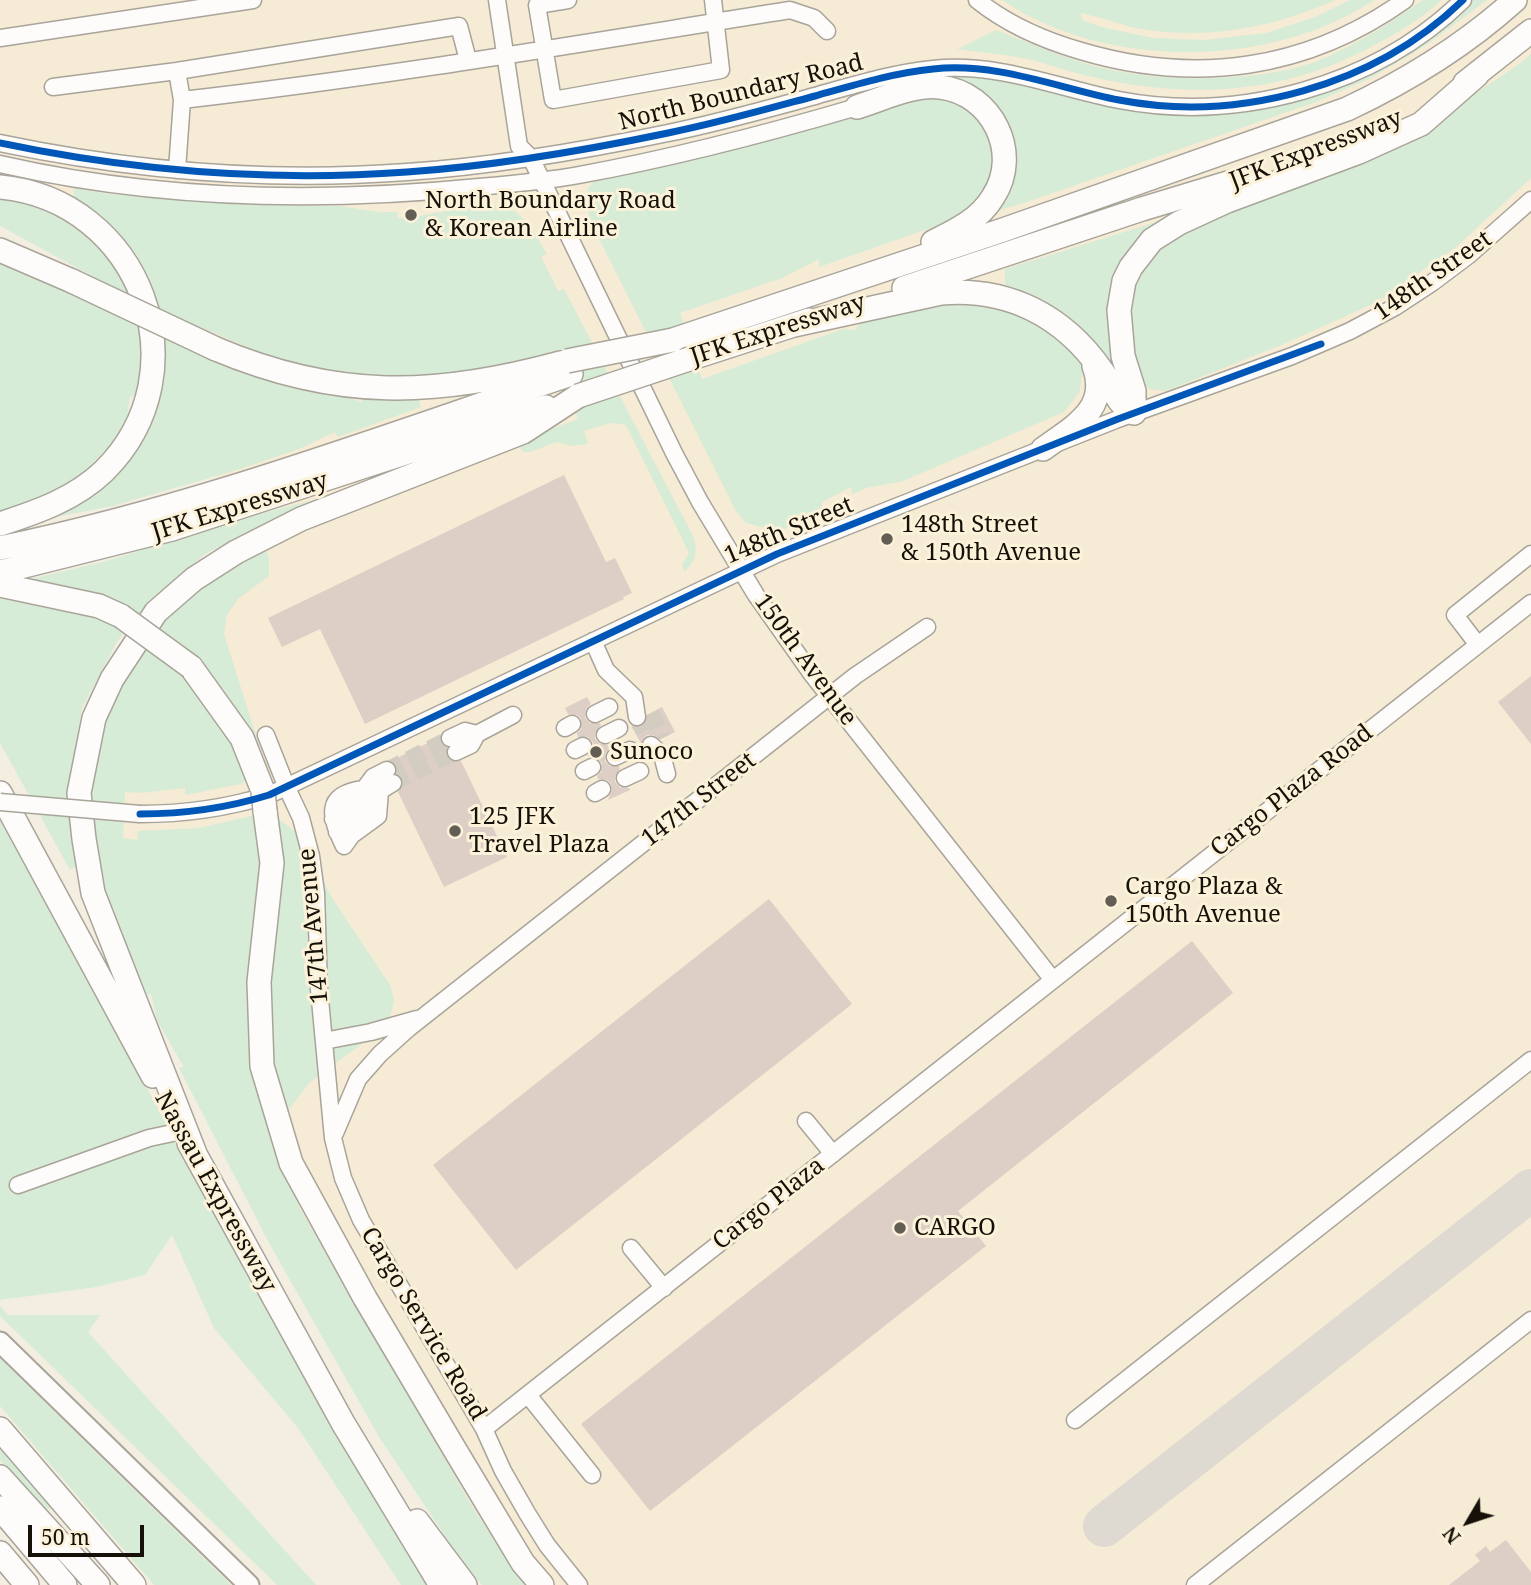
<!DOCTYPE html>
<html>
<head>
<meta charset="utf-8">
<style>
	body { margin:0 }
	#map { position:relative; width:1531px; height:1585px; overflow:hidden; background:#f4eee1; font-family:"Noto Serif",serif }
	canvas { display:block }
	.north { position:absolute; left:1433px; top:1487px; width:70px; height:70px; -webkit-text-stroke:5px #fcf1d9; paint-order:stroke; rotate:231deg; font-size:19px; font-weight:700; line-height:28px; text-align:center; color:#151109 }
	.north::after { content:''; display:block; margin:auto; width:24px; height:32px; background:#151109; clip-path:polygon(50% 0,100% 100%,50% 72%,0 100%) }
	.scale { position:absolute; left:28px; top:1525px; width:116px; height:32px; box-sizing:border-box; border:4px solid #151109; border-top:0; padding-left:9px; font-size:21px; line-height:24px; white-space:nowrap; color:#151109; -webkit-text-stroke:5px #fcf1d9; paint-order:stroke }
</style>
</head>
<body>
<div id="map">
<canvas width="1531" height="1585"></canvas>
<div class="north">N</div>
<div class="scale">50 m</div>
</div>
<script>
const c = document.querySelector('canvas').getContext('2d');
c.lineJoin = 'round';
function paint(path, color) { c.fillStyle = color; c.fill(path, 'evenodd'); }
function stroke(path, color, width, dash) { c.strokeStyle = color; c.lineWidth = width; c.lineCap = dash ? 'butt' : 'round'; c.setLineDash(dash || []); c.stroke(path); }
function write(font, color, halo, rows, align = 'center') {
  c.font = font + ' "Noto Serif",serif'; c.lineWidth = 6; c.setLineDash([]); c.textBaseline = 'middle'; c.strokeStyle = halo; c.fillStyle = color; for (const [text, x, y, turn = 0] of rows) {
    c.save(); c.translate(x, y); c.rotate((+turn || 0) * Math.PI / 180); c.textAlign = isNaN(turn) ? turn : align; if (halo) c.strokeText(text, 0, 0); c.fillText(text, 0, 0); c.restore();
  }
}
const built = new Path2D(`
	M0,0H1531V1585H510L115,882L113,765L259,551L99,268L0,214Z`);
const green = new Path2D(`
	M1002,0H1335C1275,27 1213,39 1147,30C1125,27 1102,17 1080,13L1084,21L1105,28L1154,38L1203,40L1266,33L1315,17L1350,0H1374C1271,69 1105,70 1002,0Z
	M1423,0H1441C1422,20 1382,42 1357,54C1266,98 1172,98 1076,73C1062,70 1049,64 1036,61C1010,54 983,53 957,49L996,30C1024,41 1052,53 1081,62C1143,83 1250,84 1312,63C1352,48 1388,24 1423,0Z
	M1470,0H1487L1425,46L1371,78L1316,102L1018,205L989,213L1011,134C993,98 986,93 949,77V72L1182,110L1313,92Z
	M1531,54V178L1455,248L1375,303L1286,343L1166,391L1149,389L1136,374L1128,293L1144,257L1172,231L1433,122L1522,62Z
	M923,93L952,98L974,111L993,141V176L972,206L939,225L819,267V259L782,278L680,313L702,379L843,329L855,330L860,323L905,309L976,299L1022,312L1074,350L1083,370L1079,393L1064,412L903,481L866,488L852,494L851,487L822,502V506L808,520L772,534L774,530L746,523L736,511L594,229L587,209L593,194L587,190L595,180L614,173Z
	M74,188L109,194L246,205L339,206L379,212H397L398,218C429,218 482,198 508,208C526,215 537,238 547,254L541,257L558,291L564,289L694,538C698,552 695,563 684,572L682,564L689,553L626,425L611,423L584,431L588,444L571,446L557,442L530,452H523L516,442L578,419L552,354L476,371L409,378L352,375L284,362L180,319L339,394L361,402L364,396L418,397L421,407L338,437L335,432L299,449L237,470L113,506L41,520L122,461L160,340L107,225L73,199Z
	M0,198L16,199L65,217L101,246L124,277L142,335L138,396L130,397L127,418L118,437L74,483L0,513V260L105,309L99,280L0,226Z
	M1166,219L1121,268L1120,384C1090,337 1062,300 1005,286V269Z
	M318,499L205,554L150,600L117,642L82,708L71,775L77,866L70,870L0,743V586L103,562L255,515Z
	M265,545L269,559V576L238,599L227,615L224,634L259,745V762L252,775L241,784L185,795V788L142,793L125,792L123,838L137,840L138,831L199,828L251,816L276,817L292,829L302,843L334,901L390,985L394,1000L391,1014L382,1029L309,1083L287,1112L282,1149L299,1207L473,1508L525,1585H482L465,1566L379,1437L269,1243L179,1068L183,1066L157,1020L151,994L147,995L98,876L89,784L96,731L115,681L170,604Z
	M0,813L250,1280L343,1442L431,1585H401L298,1428L214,1328L172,1235L145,1275L97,1287L0,1300Z
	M0,1306L8,1315H100L88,1332L316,1585H277L0,1316Z
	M0,1358L231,1585H154L0,1406Z
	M0,1440L54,1505L46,1512L0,1460Z`);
const taxiway = new Path2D(`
	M1104,1526L1531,1190`);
const building = new Path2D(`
	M564,475L606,562L615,558L632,593L623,597L624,599L365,724L320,629L282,647L268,618Z
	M1531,676V744L1498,702Z
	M587,697L591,704L586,709L585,718L590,723H600L601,725L595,734V739L600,744L609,745L611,747L606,752L605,761L610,766H619L620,769L615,776V782L620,787L629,788L630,790L608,800L612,790L611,784L607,780L598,779L597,776L601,772L602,763L597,758L587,756L592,751L593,742L588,737H578L577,733L581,729V719L577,715L568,714L565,708Z
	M662,707L675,732L660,739L654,735H647L641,743L631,726L638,727L643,726L647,715Z
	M440,737L441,743L447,748L446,756L449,760L461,761L507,857L444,887L398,792L403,782L397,773L396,765L391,761Z
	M769,899L852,1004L516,1270L433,1165Z
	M1192,941L1233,993L958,1211L986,1246L650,1511L581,1424Z
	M1506,1540L1531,1572V1585H1449L1480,1561L1475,1555L1486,1546L1490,1552Z`);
const minorTunnel = new Path2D(`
	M651,713L663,738
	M637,717L651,745
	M387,770L450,738
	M393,783L456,752`);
const minor = new Path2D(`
	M497,0L519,146L531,158L674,453L700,502L756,595L811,673L1053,980
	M568,0L537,5L553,100L721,70L713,0
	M977,0C1008,25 1043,40 1081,51C1195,85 1307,70 1405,0
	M0,38L253,0
	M53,87L177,71L459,26L468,60
	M182,100C386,77 588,42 790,10L814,18L827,31
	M0,143C133,171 270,182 407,172C495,166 582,151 668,133C718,123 767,109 815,96C854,85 893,73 933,69C997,62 1058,88 1119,100C1239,123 1375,86 1463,0
	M0,164C157,200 319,203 479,187C512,184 546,181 579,175C673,158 765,134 857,107
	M177,170L182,100L177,71
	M593,641L606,670L634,697L637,717
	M1478,645L1455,615L1531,554
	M595,714L609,707
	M565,728L572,724
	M266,735L287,788L301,818L311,856L316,893L319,989L333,1138L343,1178L361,1220L484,1429L503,1471L527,1513L547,1545L579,1585
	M605,735L619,728
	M450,738L465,731L477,734
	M651,745L662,755L667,774
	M575,750L583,746
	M456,752L471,745L477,734L513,715
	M615,757L630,750
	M387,770L373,777L364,789C323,794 330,817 344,846L352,835L378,816L380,791L393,783
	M584,771L592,767
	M625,778L640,771
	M595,793L602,789
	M140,814C184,814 227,808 269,795L777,554L1118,419L1292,356L1350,331L1395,307L1433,282L1469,255L1531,200
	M333,819L356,801L364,789
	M337,832L363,812L364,789
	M324,1041L371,1032L417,1019
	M806,1121L833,1154
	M335,1133L358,1079L380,1054L409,1028L855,676L927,627
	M18,1185L149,1138L182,1131
	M631,1248L664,1288
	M528,1395L592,1475
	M1075,1420L1531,1060
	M484,1429L1531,603
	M1195,1585L1531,1320`);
const major = new Path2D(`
	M0,1342L249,1585`);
const highway = new Path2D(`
	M1465,83L1531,31
	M857,107C883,99 913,84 940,87C992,93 1022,153 993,197C980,219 956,231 933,242
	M0,187C140,200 205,371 104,471C75,499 37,512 0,524
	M0,250L72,281
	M904,288L1142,209L1251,176
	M794,325L941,293C1008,287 1064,316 1102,371C1114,387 1115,403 1134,413V391L1123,356L1119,310L1124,281L1131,267L1152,240L1179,223L1227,201L1359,152L1421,124L1477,75
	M673,340L1003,230L1347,109C1409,80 1464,46 1515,0
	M216,349C337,400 435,397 560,363
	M692,358L809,320
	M1043,449C1073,427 1110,409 1094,366
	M0,548C195,508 383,437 571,374
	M0,572L172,529L546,407
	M0,585L99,606L121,616
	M191,667L242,738L263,791
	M0,793L153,1076
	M265,811L272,863L259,982L262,1066L291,1163L365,1298L458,1455L523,1563L542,1585
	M189,1143L343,1423L441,1585
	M196,1156L93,893L84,839L79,793L94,718L112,679L156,612L194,579L236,552L301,519L523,432L578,396
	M0,1429L134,1585
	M0,1477L98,1585
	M0,1508L65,1585
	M417,1521L465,1585
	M0,1553L27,1585`);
const minorBridge = new Path2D(`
	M0,802L140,814`);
const highwayBridge = new Path2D(`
	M72,281L216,349
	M567,361L673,340
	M578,396L692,358
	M121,616L191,667
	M263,791L265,811`);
const cycleway = new Path2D(`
	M0,143C133,171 270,182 407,172C495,166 582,151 668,133C718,123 767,109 815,96C854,85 893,73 933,69C997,62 1058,88 1119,100C1239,123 1375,86 1463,0
	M140,814C184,814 227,808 269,795L777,554L1118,419L1321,344`);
const markers = [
	[411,215,7,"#635e55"],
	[887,539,7,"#635e55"],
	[596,752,7,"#635e55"],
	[455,831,7,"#635e55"],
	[1111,901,7,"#635e55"],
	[900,1228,7,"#635e55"]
];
const streetNames = [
	["North Boundary Road",741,93,-14],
	["JFK Expressway",1316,150,-21],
	["148th Street",1433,276,-35],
	["JFK Expressway",778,330,-18],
	["JFK Expressway",240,507,-17],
	["148th Street",789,531,-23],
	["150th Avenue",805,660,54],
	["Cargo Plaza Road",1292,791,-38],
	["147th Street",699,800,-38],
	["147th Avenue",314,926,-95],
	["Nassau Expressway",215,1192,61],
	["Cargo Plaza",769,1204,-38],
	["Cargo Service Road",423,1324,59]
];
const poiNames = [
	["North Boundary Road",425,201],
	["& Korean Airline",425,229],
	["148th Street",901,525],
	["& 150th Avenue",901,553],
	["Sunoco",610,752],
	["125 JFK",469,817],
	["Travel Plaza",469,845],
	["Cargo Plaza &",1125,887],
	["150th Avenue",1125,915],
	["CARGO",914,1228]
];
paint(built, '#f6ebd4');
paint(green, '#d7ecd6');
stroke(taxiway, '#dedad2', 42);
paint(building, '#ddcfc6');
stroke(minorTunnel, '#d3cdc1', 16, [16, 8]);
stroke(minor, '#a9a49a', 19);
stroke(major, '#a9a49a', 23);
stroke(highway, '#a9a49a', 26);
stroke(minor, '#fdfcfa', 16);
stroke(major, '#fdfcfa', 19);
stroke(highway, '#fdfcfa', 23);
stroke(minorBridge, '#a9a49a', 19, []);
stroke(highwayBridge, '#a9a49a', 26, []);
stroke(minorBridge, '#fdfcfa', 16);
stroke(highwayBridge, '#fdfcfa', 23);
stroke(cycleway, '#0057b8', 7);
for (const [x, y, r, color] of markers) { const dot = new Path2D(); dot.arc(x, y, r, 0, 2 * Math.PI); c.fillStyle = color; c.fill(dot); stroke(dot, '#fcf1d9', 2.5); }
write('24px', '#151109', '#fcf1d9', streetNames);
write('24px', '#151109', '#fcf1d9', poiNames, 'left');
</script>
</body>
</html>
